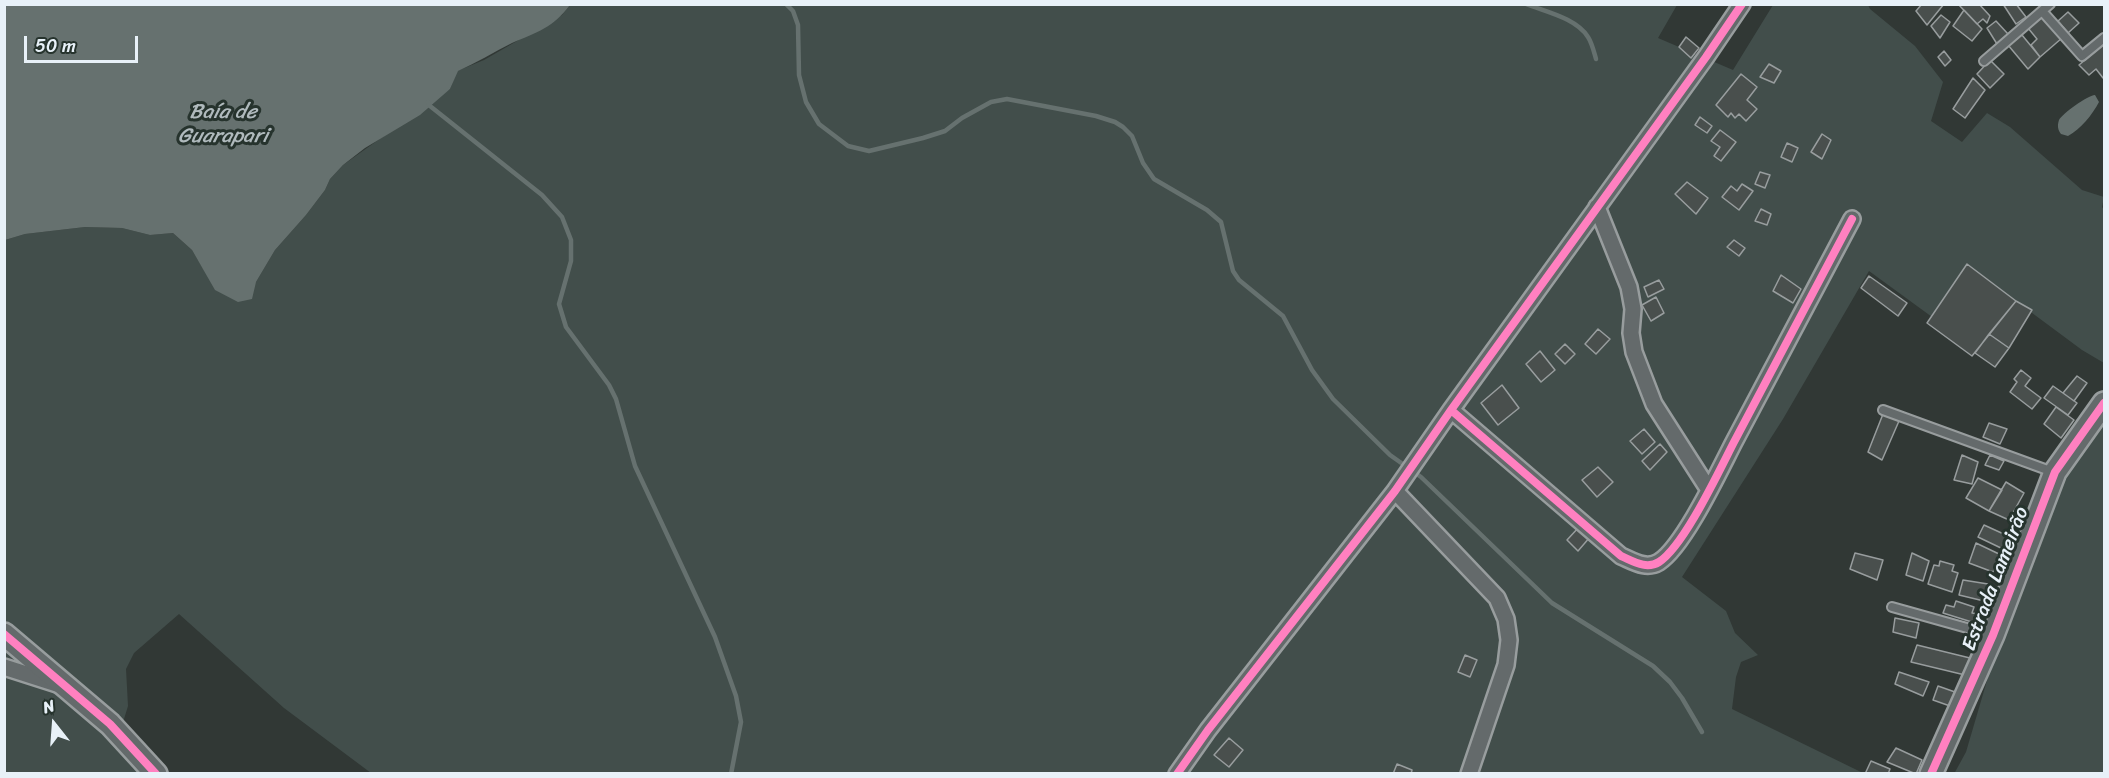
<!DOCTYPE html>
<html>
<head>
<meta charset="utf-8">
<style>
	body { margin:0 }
	#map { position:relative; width:2109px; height:778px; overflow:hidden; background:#313835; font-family:Sriracha,sans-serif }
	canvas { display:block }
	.frame { position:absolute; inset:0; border:6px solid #e8f1f8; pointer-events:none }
	.north { position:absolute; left:24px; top:694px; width:60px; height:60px; -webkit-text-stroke:4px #26332d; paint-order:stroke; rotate:343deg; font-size:16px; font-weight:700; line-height:24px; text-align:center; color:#e8f1f8 }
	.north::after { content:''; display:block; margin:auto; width:21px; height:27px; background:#e8f1f8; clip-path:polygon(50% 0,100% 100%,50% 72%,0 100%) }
	.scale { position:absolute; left:24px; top:36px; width:114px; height:27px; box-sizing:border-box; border:3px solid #e8f1f8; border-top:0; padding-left:8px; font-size:18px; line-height:21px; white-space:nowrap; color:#e8f1f8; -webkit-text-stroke:4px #26332d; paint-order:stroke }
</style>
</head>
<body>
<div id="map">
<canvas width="2109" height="778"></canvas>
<div class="frame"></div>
<div class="north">N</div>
<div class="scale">50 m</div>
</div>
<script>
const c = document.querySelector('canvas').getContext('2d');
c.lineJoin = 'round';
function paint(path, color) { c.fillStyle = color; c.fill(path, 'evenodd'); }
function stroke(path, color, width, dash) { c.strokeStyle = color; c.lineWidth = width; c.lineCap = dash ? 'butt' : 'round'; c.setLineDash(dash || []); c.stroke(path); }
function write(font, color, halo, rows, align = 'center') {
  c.font = font + ' Sriracha,sans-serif'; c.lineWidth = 6; c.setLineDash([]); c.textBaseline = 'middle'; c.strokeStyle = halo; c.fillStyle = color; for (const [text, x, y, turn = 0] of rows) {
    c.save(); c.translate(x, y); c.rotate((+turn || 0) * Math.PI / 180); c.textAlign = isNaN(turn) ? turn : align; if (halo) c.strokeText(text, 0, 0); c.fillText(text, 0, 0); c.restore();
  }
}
const green = new Path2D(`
	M570,5H1677L1658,38L1733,70L1773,5H1868L1870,9L1915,46L1943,82L1931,121L1962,142L1987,113L2010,127L2082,190L2104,197L2102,207L2104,210V363L2082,350L1993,284L1954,333L1869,271L1783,419L1682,577L1726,611L1735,633L1758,655L1741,662L1736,677L1732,709L1863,773H371L284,708L179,614L134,653L126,669L128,706L120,732L154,773L5,774V240L25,234L85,227L122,228L150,235L173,233L192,250L216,290L256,282L275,250L306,215L325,190L330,179L343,165L450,89L457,71L484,60L562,15Z
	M2104,407V773L1954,774L1966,752L2011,599L2073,460Z`);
const water = new Path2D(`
	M5,4H570V5C553,28 537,32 512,43C494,52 476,63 458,71L450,89L420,115L365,148L343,165L330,179L325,190L306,215L275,250L256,282L252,299L238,302L215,290L192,250L173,233L150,235L122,228L85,227L25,234L5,240Z
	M2095,95L2099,102C2092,115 2081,129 2068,136L2061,134C2058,130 2057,126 2059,120C2063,113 2087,96 2095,95Z`);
const stream = new Path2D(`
	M786,4L793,11L798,25L799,75L806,102L819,124L848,146L869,151L923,138L945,131L962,118L991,102L1007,99L1096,116L1115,122L1123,127L1132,136L1143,163L1154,179L1207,210L1221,222L1233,271L1239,280L1283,316L1312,370L1333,399L1390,455L1421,477L1552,603L1653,666L1670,682L1682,698L1702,732
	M1526,4C1546,12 1576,18 1588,37C1592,43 1594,52 1596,59
	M428,102L430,106L542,195L562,217L571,240V261L559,304L566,327L609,385L616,399L635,466L715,637L736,696L741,722L731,774`);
const building = new Path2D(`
	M1922,4H1944L1927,25L1916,11Z
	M1958,4H1979L1990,16L1987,23L1983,19L1977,24Z
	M2003,4H2016L2026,17L2016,24Z
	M1964,10L1982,29L1972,41L1953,26Z
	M2068,12L2079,23L2068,33L2058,21Z
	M1941,15L1950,22L1940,38L1931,26Z
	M2041,16L2062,38L2040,57L2031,45L2037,39L2028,28Z
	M1996,21L2008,34L1997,44L1987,28Z
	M2022,35L2040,57L2028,69L2008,45Z
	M1686,37L1699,48L1691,58L1679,47Z
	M2104,44V77L2103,78L2096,69L2089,75L2079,65Z
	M1944,51L1951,60L1945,66L1938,57Z
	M1990,60L2004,74L1990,88L1977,74Z
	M1769,64L1781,71L1774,83L1760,77Z
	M1741,74L1757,87L1747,100L1757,109L1746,121L1739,114L1735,118L1731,113L1728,117L1716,105Z
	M1973,78L1985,90L1965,118L1953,109Z
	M1700,117L1712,126L1707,133L1695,125Z
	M1720,130L1736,142L1721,161L1714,156L1720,147L1711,141Z
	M1822,134L1831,140L1822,159L1811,152Z
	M1787,143L1798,148L1792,162L1781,157Z
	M1760,172L1770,175L1765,188L1755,184Z
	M1687,182L1708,198L1696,214L1675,194Z
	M1742,184L1753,191L1739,210L1722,197L1731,186L1737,191Z
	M1761,209L1771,214L1767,225L1755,221Z
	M1734,240L1745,248L1739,256L1727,247Z
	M1967,264L2016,301L1972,356L1927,323Z
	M1781,275L1801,289L1793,303L1773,291Z
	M1869,276L1907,303L1898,316L1861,288Z
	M1659,280L1664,289L1648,297L1644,287Z
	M1656,297L1664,313L1651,321L1642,305Z
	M2016,301L2032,310L2009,348L1989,334Z
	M1598,329L1610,339L1596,354L1585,344Z
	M1989,334L2009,348L1995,367L1975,353Z
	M1565,344L1575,354L1565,364L1555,354Z
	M1540,351L1555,370L1541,382L1526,364Z
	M2021,370L2031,378L2025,386L2041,398L2032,409L2010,392L2017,382L2014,379Z
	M2077,376L2087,383L2074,401L2063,393Z
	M1502,385L1519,408L1498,425L1481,403Z
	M2053,386L2077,403L2068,415L2044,398Z
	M2056,407L2074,420L2061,438L2044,424Z
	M1883,414L1899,421L1882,460L1868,452Z
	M1989,423L2007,429L2000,444L1983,437Z
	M1644,429L1655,442L1642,454L1630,441Z
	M1660,444L1667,452L1650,470L1642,461Z
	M1962,455L1978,462L1972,484L1954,480Z
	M1990,455L2004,461L1999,470L1985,465Z
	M1598,467L1613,482L1597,497L1582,480Z
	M1978,478L2002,490L1989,511L1966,498Z
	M2006,482L2024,493L2009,520L1989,511Z
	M1984,525L2008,536L2003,549L1978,537Z
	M1579,527L1590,537L1578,551L1567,540Z
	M1976,543L1999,554L1993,572L1969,563Z
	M1855,553L1883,560L1877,580L1850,569Z
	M1912,553L1929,561L1923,581L1906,575Z
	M1940,561L1954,565L1952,571L1958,573L1952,592L1928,584L1934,565L1939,566Z
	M1963,580L1988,584L1984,601L1959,595Z
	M1956,601L1974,607L1972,613L1978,614L1975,623L1943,613L1946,605L1954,607Z
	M1895,618L1919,623L1916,638L1893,632Z
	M1917,645L1970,658L1965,675L1911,662Z
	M1465,655L1477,660L1470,677L1458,672Z
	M1899,672L1929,682L1923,696L1895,684Z
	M1938,686L1955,692L1950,706L1933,700Z
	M1229,738L1243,750L1229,767L1214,755Z
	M1896,748L1922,760L1916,774L1887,762Z
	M1871,761L1890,769L1888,774H1865Z
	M1397,764L1412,770L1411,774H1393Z`);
const lane = new Path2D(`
	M2042,11L2082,56L2104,38
	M1984,61L2050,4
	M1883,410L2053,472
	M1892,607L1992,635`);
const street = new Path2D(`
	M1597,207L1629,287L1633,309L1631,333L1634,352L1654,404L1709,490
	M1451,410L1621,556C1633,561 1646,570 1659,562C1684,546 1719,471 1734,442C1773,368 1812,294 1852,219
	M1395,491L1497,598L1506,619L1509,640L1506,665L1469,774
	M4,667L57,684
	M1177,774L1208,730L1395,491L1451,410L1706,57L1742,4`);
const secondary = new Path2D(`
	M4,634L110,724L156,774
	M1931,774L1993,635L2055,472L2104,403`);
const cycleway = new Path2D(`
	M1451,410L1621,556C1633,561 1646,570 1659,562C1684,546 1719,471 1734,442C1773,368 1812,294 1852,219
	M4,634L110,724L156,774
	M1177,774L1208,730L1395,491L1451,410L1706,57L1742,4
	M1931,774L1993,635L2055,472L2104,403`);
const streetNames = [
	["Estrada Lameirão",1996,579,-69]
];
const waterNames = [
	["Baía de",223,113],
	["Guarapari",223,137]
];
paint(green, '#424e4b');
paint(water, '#66716f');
stroke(stream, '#66716f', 4.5);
paint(building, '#494f4d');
stroke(building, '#989d9e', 1.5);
stroke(lane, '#989d9e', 12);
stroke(street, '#989d9e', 20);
stroke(secondary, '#989d9e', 26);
stroke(lane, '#646a6b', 8);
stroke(street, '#646a6b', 15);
stroke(secondary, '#646a6b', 21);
stroke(cycleway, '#ff80c0', 8);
write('20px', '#e8f1f8', '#26332d', streetNames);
write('italic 21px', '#b0babd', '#26332d', waterNames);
</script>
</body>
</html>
